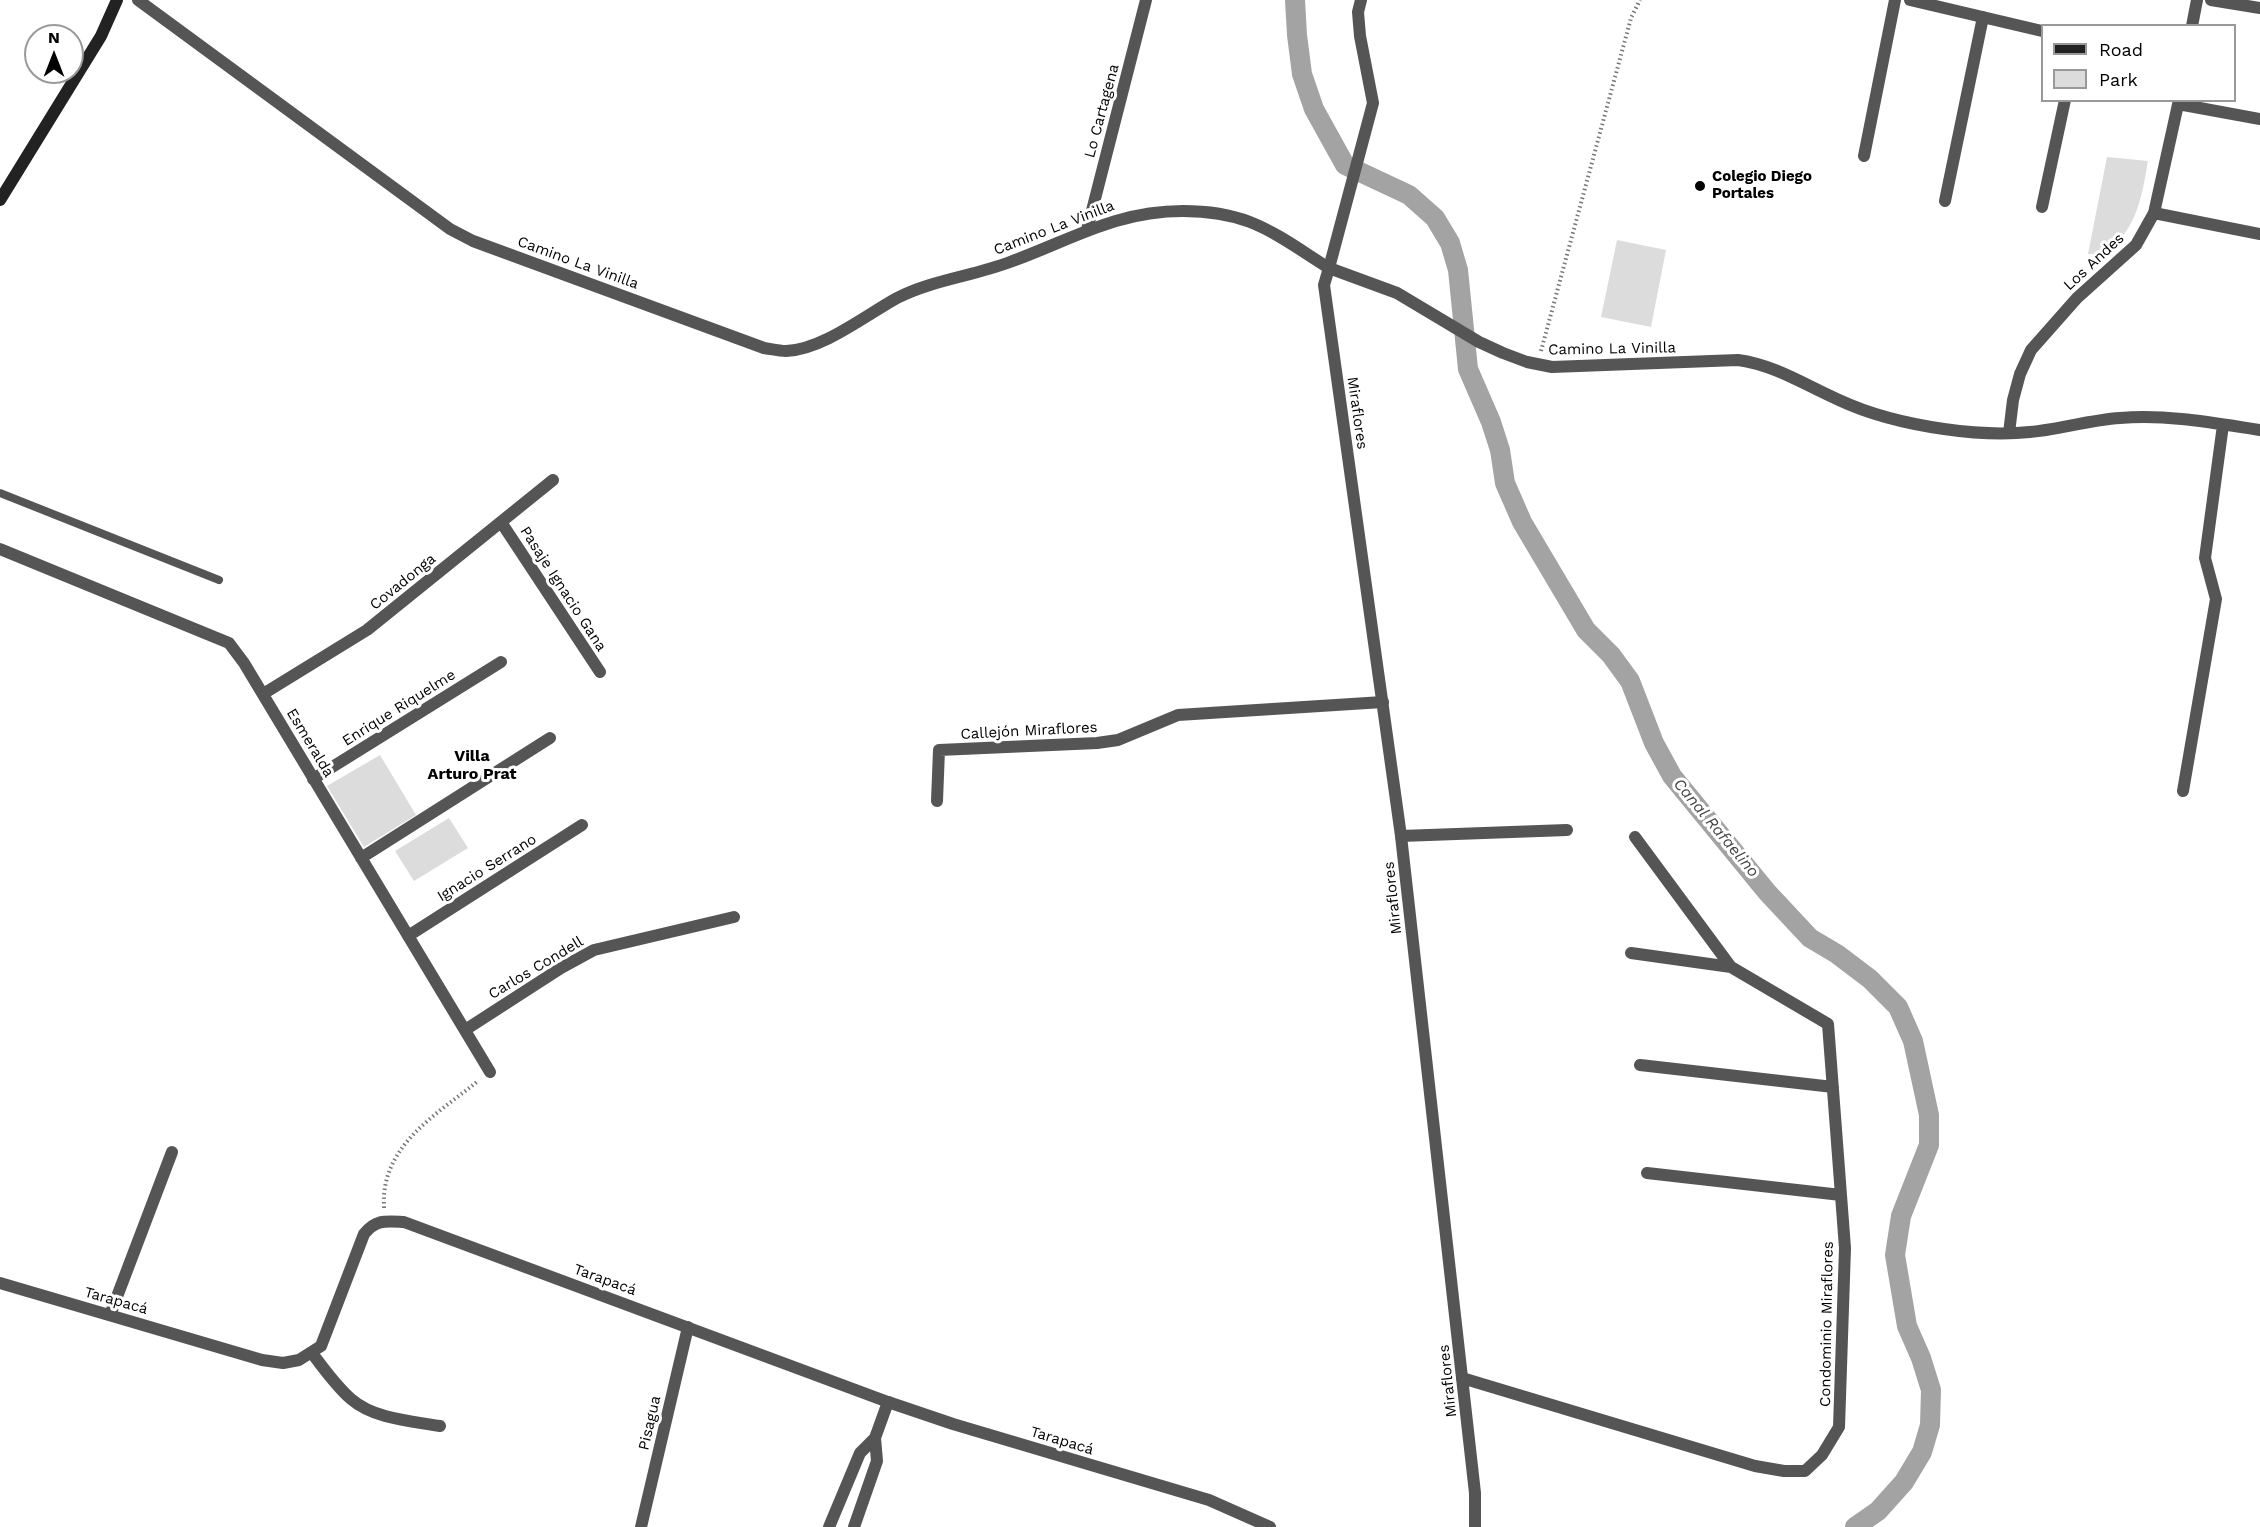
<!DOCTYPE html>
<html>
<head>
<meta charset="utf-8">
<style>
	body { margin:0 }
	#map { position:relative; width:2260px; height:1527px; overflow:hidden; background:#fff; font-family:"Work Sans",sans-serif }
	canvas { display:block }
	.legend { position:absolute; left:2041px; top:24px; width:195px; height:78px; box-sizing:border-box; background:#fff; border:2px solid #999; margin:0; padding:8px 10px; list-style:none; font-size:18px; color:#000 }
	.legend li { display:flex; align-items:center; gap:12px; height:30px }
	.legend b { width:30px; border:2px solid #999 }
	.north { position:absolute; left:24px; top:24px; width:60px; height:60px; box-sizing:border-box; background:#fff; border:2px solid #999; border-radius:50%; rotate:0deg; font-size:16px; font-weight:700; line-height:24px; text-align:center; color:#000 }
	.north::after { content:''; display:block; margin:auto; width:21px; height:27px; background:#000; clip-path:polygon(50% 0,100% 100%,50% 72%,0 100%) }
</style>
</head>
<body>
<div id="map">
<canvas width="2260" height="1527"></canvas>
<ul class="legend">
<li><b style="height:8px;background:#222"></b>Road</li>
<li><b style="height:16px;background:#dcdcdc"></b>Park</li>
</ul>
<div class="north">N</div>
</div>
<script>
const c = document.querySelector('canvas').getContext('2d');
c.lineJoin = 'round';
function paint(path, color) { c.fillStyle = color; c.fill(path, 'evenodd'); }
function stroke(path, color, width, dash) { c.strokeStyle = color; c.lineWidth = width; c.lineCap = dash ? 'butt' : 'round'; c.setLineDash(dash || []); c.stroke(path); }
function write(font, color, halo, rows, align = 'center') {
  c.font = font + ' "Work Sans",sans-serif'; c.lineWidth = 6; c.setLineDash([]); c.textBaseline = 'middle'; c.strokeStyle = halo; c.fillStyle = color; for (const [text, x, y, turn = 0] of rows) {
    c.save(); c.translate(x, y); c.rotate((+turn || 0) * Math.PI / 180); c.textAlign = isNaN(turn) ? turn : align; if (halo) c.strokeText(text, 0, 0); c.fillText(text, 0, 0); c.restore();
  }
}
const green = new Path2D(`
	M2107,157L2148,161C2141,201 2137,228 2104,255L2088,254Z
	M1617,240L1666,250L1651,327L1601,317Z
	M380,755L416,815L364,847L327,786Z
	M449,818L468,848L414,881L395,851Z`);
const canal = new Path2D(`
	M1295,0L1297,35L1302,74L1314,109L1345,165L1409,195L1435,218L1450,243L1458,270L1468,369L1491,422L1500,450L1505,483L1522,522L1586,630L1611,655L1630,681L1654,743L1672,776L1767,892L1810,938L1837,954L1870,979L1898,1007L1913,1041L1929,1115V1145L1901,1216L1895,1255L1907,1326L1921,1358L1931,1390L1930,1425L1922,1452L1904,1482L1878,1511L1855,1527`);
const path = new Path2D(`
	M1541,351L1631,18L1640,0
	M384,1208C380,1146 436,1115 478,1081`);
const service = new Path2D(`
	M0,493L219,580`);
const minor = new Path2D(`
	M1361,0L1358,12L1360,36L1373,103L1329,268L1397,293L1479,342L1503,353L1527,362L1552,367L1738,360C1775,365 1805,385 1839,400C1871,415 1909,424 1944,429C1972,433 2002,435 2030,432C2060,429 2090,420 2120,418C2167,414 2214,423 2260,430
	M1910,0L2042,31
	M2211,0L2260,8
	M2192,26L2197,0
	M2178,104L2260,119
	M1864,156L1895,0
	M1945,201L1983,17
	M2042,207L2065,100
	M2154,213L2260,234
	M1087,230L1146,0
	M2009,433L2013,400L2020,374L2031,350L2077,298L2136,245L2154,213L2179,100
	M501,522L600,672
	M0,549L229,643L244,663L490,1072
	M263,694L367,630L553,480
	M313,779L501,662
	M2183,791L2216,599L2205,558L2223,425
	M937,801L939,750L1097,743L1118,740L1178,715L1383,702
	M1401,836L1567,830
	M1635,837L1731,967
	M361,858L550,738
	M408,936L582,825
	M465,1030L561,968L594,950L734,917
	M1640,1065L1833,1087
	M1647,1173L1841,1195
	M110,1315L172,1152
	M312,1353C324,1369 336,1386 351,1399C374,1419 411,1421 440,1426
	M1462,1378L1755,1466L1784,1471H1805L1822,1455L1839,1427L1845,1248L1828,1024L1731,967L1631,953
	M641,1527L688,1327
	M829,1527L860,1453L875,1438
	M854,1527L877,1461L875,1438L888,1402`);
const tertiary = new Path2D(`
	M138,0L450,229L473,241L764,348C771,349 779,351 786,351C822,350 866,315 897,298C932,280 973,276 1010,262C1071,240 1115,211 1183,211C1205,211 1229,214 1250,222C1278,233 1303,252 1329,268L1324,285L1401,836L1475,1493V1527
	M0,1283L262,1360L283,1363L299,1360L321,1346L364,1234C376,1219 386,1221 404,1222L888,1402L953,1424L1209,1500L1270,1527`);
const secondary = new Path2D(`
	M0,200L101,36L117,0`);
const markers = [
	[1700,186,6,"#000"]
];
const streetNames = [
	["Lo Cartagena",1102,111,-75],
	["Camino La Vinilla",1054,228,-21],
	["Los Andes",2094,262,-43],
	["Camino La Vinilla",578,263,20],
	["Camino La Vinilla",1612,349,-1],
	["Miraflores",1357,413,82],
	["Covadonga",403,582,-39],
	["Pasaje Ignacio Gana",563,589,57],
	["Enrique Riquelme",399,708,-32],
	["Callejón Miraflores",1029,731,-3],
	["Esmeralda",310,743,59],
	["Ignacio Serrano",487,868,-32],
	["Miraflores",1393,898,-96],
	["Carlos Condell",536,968,-31],
	["Tarapacá",605,1280,20],
	["Tarapacá",116,1301,16],
	["Condominio Miraflores",1827,1324,-89],
	["Miraflores",1448,1381,-96],
	["Pisagua",650,1423,-77],
	["Tarapacá",1062,1441,17]
];
const poiNames = [
	["Colegio Diego",1712,177],
	["Portales",1712,194]
];
const neighbourhoodNames = [
	["Villa",472,756],
	["Arturo Prat",472,774]
];
const waterNames = [
	["Canal Rafaelino",1716,828,50]
];
paint(green, '#dcdcdc');
stroke(canal, '#a3a3a3', 20);
stroke(path, '#777', 4, [1.5, 3]);
stroke(service, '#555', 8);
stroke(minor, '#555', 12);
stroke(tertiary, '#555', 12);
stroke(secondary, '#222', 12);
for (const [x, y, r, color] of markers) { const dot = new Path2D(); dot.arc(x, y, r, 0, 2 * Math.PI); c.fillStyle = color; c.fill(dot); stroke(dot, '#fff', 2); }
write('15px', '#000', '#fff', streetNames);
write('bold 15px', '#000', '#fff', poiNames, 'left');
write('bold 16px', '#000', '#fff', neighbourhoodNames);
write('italic 16px', '#444', '#fff', waterNames);
</script>
</body>
</html>
